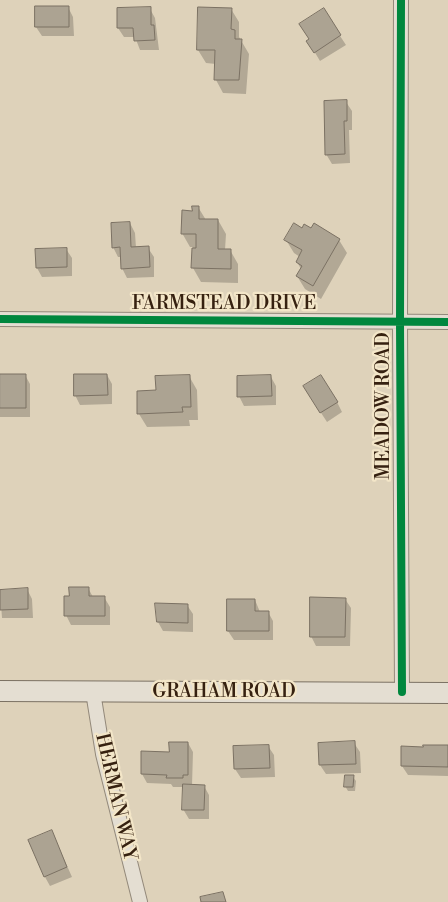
<!DOCTYPE html>
<html>
<head>
<meta charset="utf-8">
<style>
	body { margin:0 }
	canvas { display:block; background:#ded2ba }
</style>
</head>
<body>
<canvas width="448" height="902"></canvas>
<script>
const c = document.querySelector('canvas').getContext('2d');
c.lineJoin = 'round';
function paint(path, color) { c.fillStyle = color; c.fill(path, 'evenodd'); }
function stroke(path, color, width, dash) { c.strokeStyle = color; c.lineWidth = width; c.lineCap = dash ? 'butt' : 'round'; c.setLineDash(dash || []); c.stroke(path); }
function write(font, color, halo, rows, align = 'center') {
  c.font = font + ' "Libre Bodoni",serif'; c.lineWidth = 4.5; c.setLineDash([]); c.textBaseline = 'middle'; c.strokeStyle = halo; c.fillStyle = color; for (const [text, x, y, turn = 0] of rows) {
    c.save(); c.translate(x, y); c.rotate((+turn || 0) * Math.PI / 180); c.textAlign = isNaN(turn) ? turn : align; if (halo) c.strokeText(text, 0, 0); c.fillText(text, 0, 0); c.restore();
  }
}
const shadow = new Path2D(`
	M68,7L73,17L74,36H42L36,27V8Z
	M150,9L155,18L159,50H140L135,37H124L118,28Z
	M231,9L239,22V37L249,54L246,94L223,93L216,80V64L206,63L198,50Z
	M323,10L346,45L320,61L308,41Z
	M346,102L352,111V130H349L350,163L332,164L326,154Z
	M198,207L206,220H218L226,234L225,250H230L238,264V283L201,282L193,268V247H190L182,233Z
	M130,223L135,233L136,248H148L154,257V277L127,278L122,268L121,257H118L113,247Z
	M303,229H312L339,240L347,253L321,299L305,289L297,276L301,269L297,262L300,257L294,253L286,240Z
	M66,249L72,258V276L42,277L37,268Z
	M0,375H25L30,384V417H0Z
	M107,375L112,384V404L80,405L75,395Z
	M189,376L197,390L198,420H189L190,426L147,427L139,414L157,391Z
	M271,377L276,386V405L244,406L239,396Z
	M310,396L337,402L342,412L327,422Z
	M88,588L93,597H104L110,607V625H71L66,615L70,597Z
	M27,589L32,599L33,618H2L0,591Z
	M345,599L351,608L350,646H316L311,636Z
	M255,600L260,612H268L273,621V640H234L228,631Z
	M187,605L193,614V632L163,631L158,622Z
	M188,743L193,752L192,786H204L209,795V819H189L183,809L184,787H173L171,784L147,783L142,774Z
	M354,743L360,752L361,773L326,774L320,765Z
	M268,746L274,755L275,777L241,778L235,769Z
	M448,746V776L408,775L402,766V748Z
	M353,777L356,781L355,791H348L345,786Z
	M56,841L72,877L50,886L45,877Z`);
const building = new Path2D(`
	M35,6H69V27H35Z
	M151,7V25H154L155,40L134,41L133,28H117V8Z
	M198,7L232,8L231,29L235,30V39H242L239,80H214L215,50H197Z
	M324,8L341,35L314,53L306,41L309,39L299,24Z
	M347,100V121H344L345,154L325,155L324,101Z
	M192,206H199V219H218V249H231V269L191,268L192,248H196V234H181L182,210L192,211Z
	M130,222L131,247L149,246L150,267L121,269L120,247L112,248L111,223Z
	M294,223L302,228L304,224L311,228L314,223L340,239L313,286L296,276L302,266L296,262L302,250L284,240Z
	M67,248V267L36,268L35,249Z
	M0,374H26V408H0Z
	M74,374H107L108,395L74,396Z
	M190,375L191,407H182L183,412L137,414V391L156,390L155,376Z
	M271,375L272,396L237,397V376Z
	M321,375L338,402L320,413L303,386Z
	M69,587H89V596H105V616H64V596H69Z
	M28,588V609L0,610V590Z
	M310,597L346,598L345,637H310Z
	M227,599H255V611H269V631H227Z
	M155,603L188,604V623L157,622Z
	M355,741L356,764L319,765L318,743Z
	M169,742H188V775H183V778H166L167,775L141,774V751L169,752Z
	M269,745L270,768L234,769L233,746Z
	M423,745H448V767L401,766V746L423,747Z
	M345,775H354L353,787H344Z
	M183,784L205,785L204,810H182Z
	M52,830L67,867L44,877L28,840Z
	M223,892L226,902H201L200,897Z`);
const street = new Path2D(`
	M401,0L400,322L402,692
	M0,319L448,322
	M93,692L103,754L140,902`);
const secondary = new Path2D(`
	M0,691L448,693`);
const cycleway = new Path2D(`
	M401,0L400,322L402,692
	M0,319L448,322`);
const streetNames = [
	["FARMSTEAD DRIVE",224,304],
	["MEADOW ROAD",384,406,-90],
	["GRAHAM ROAD",224,692],
	["HERMAN WAY",115,797,77]
];
paint(shadow, '#0003');
paint(building, '#aca392');
stroke(building, '#7b7163', 1);
stroke(street, '#93897a', 16);
stroke(secondary, '#7b7163', 22);
stroke(street, '#e4ded2', 14);
stroke(secondary, '#e4ded2', 20);
stroke(cycleway, '#00873e', 8);
write('19px', '#362110', '#f3e6c8', streetNames);
</script>
</body>
</html>
